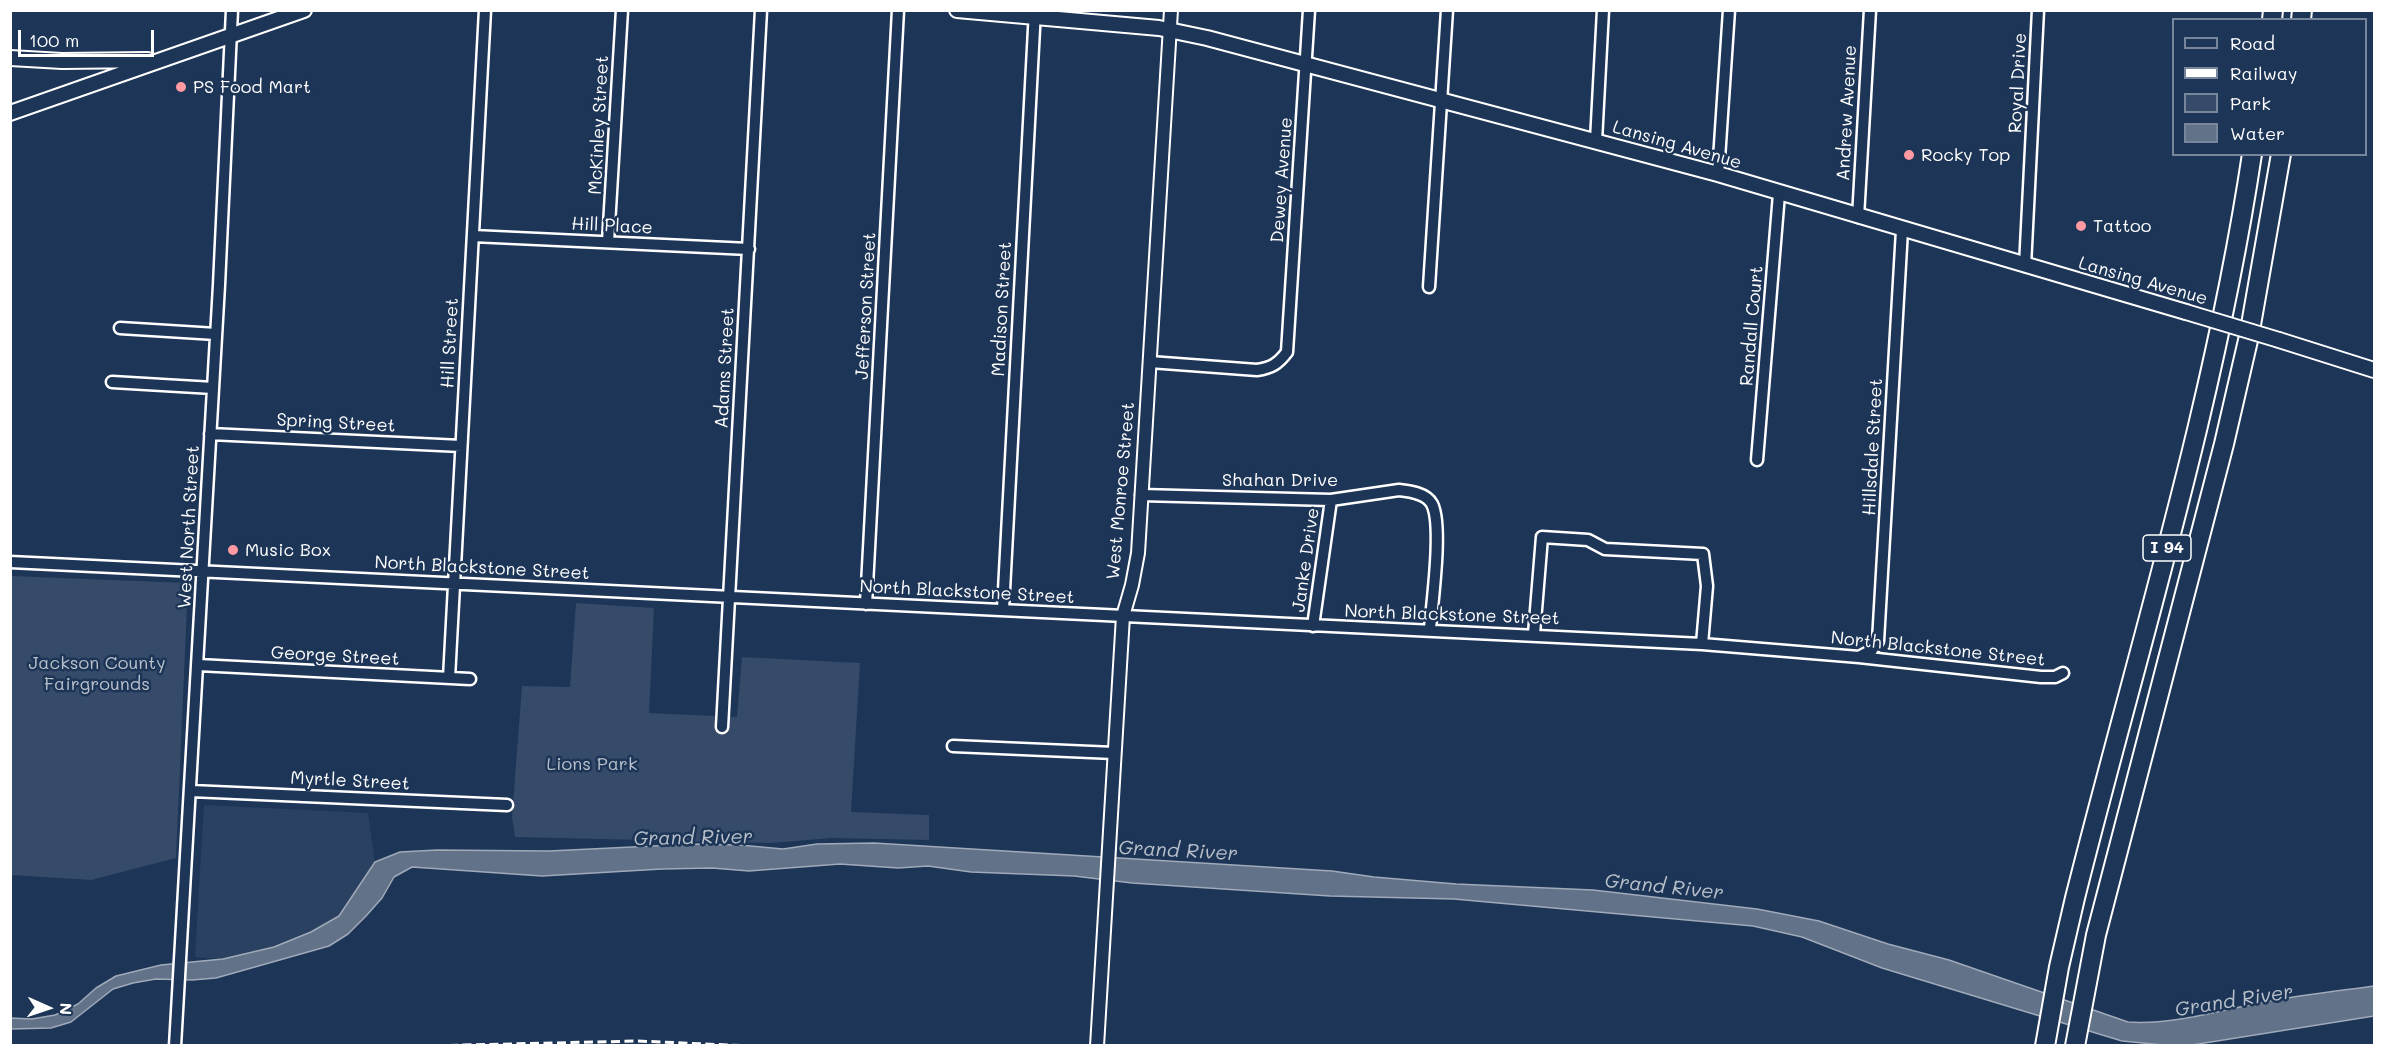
<!DOCTYPE html>
<html>
<head>
<meta charset="utf-8">
<style>
	body { margin:0 }
	#map { position:relative; width:2385px; height:1056px; overflow:hidden; background:#1d3557; font-family:Mali,sans-serif }
	canvas { display:block }
	.frame { position:absolute; inset:0; border:12px solid #fff; pointer-events:none }
	.legend { position:absolute; left:2172px; top:18px; width:195px; height:138px; box-sizing:border-box; background:#1d3557; border:2px solid #77869a; margin:0; padding:8px 10px; list-style:none; font-size:18px; color:#fff }
	.legend li { display:flex; align-items:center; gap:12px; height:30px }
	.legend b { width:30px; border:2px solid #77869a }
	.north { position:absolute; left:18px; top:978px; width:60px; height:60px; -webkit-text-stroke:4px #1d3557; paint-order:stroke; rotate:93deg; font-size:16px; font-weight:700; line-height:24px; text-align:center; color:#fff }
	.north::after { content:''; display:block; margin:auto; width:21px; height:27px; background:#fff; clip-path:polygon(50% 0,100% 100%,50% 72%,0 100%) }
	.scale { position:absolute; left:18px; top:30px; width:136px; height:27px; box-sizing:border-box; border:3px solid #fff; border-top:0; padding-left:8px; font-size:18px; line-height:21px; white-space:nowrap; color:#fff; -webkit-text-stroke:4px #1d3557; paint-order:stroke }
</style>
</head>
<body>
<div id="map">
<canvas width="2385" height="1056"></canvas>
<div class="frame"></div>
<ul class="legend">
<li><b style="height:8px;background:#1d3557"></b>Road</li>
<li><b style="height:8px;background:#fff"></b>Railway</li>
<li><b style="height:16px;background:#364b69"></b>Park</li>
<li><b style="height:16px;background:#617289"></b>Water</li>
</ul>
<div class="north">N</div>
<div class="scale">100 m</div>
</div>
<script>
const c = document.querySelector('canvas').getContext('2d');
c.lineJoin = 'round';
function paint(path, color) { c.fillStyle = color; c.fill(path, 'evenodd'); }
function stroke(path, color, width, dash) { c.strokeStyle = color; c.lineWidth = width; c.lineCap = dash ? 'butt' : 'round'; c.setLineDash(dash || []); c.stroke(path); }
function write(font, color, halo, rows, align = 'center') {
  c.font = font + ' Mali,sans-serif'; c.lineWidth = 5; c.setLineDash([]); c.textBaseline = 'middle'; c.strokeStyle = halo; c.fillStyle = color; for (const [text, x, y, turn = 0] of rows) {
    c.save(); c.translate(x, y); c.rotate((+turn || 0) * Math.PI / 180); c.textAlign = isNaN(turn) ? turn : align; if (halo) c.strokeText(text, 0, 0); c.fillText(text, 0, 0); c.restore();
  }
}
const built = new Path2D(`
	M204,805L368,813L375,862L339,916L311,932L274,947L223,959L195,957Z`);
const green = new Path2D(`
	M11,576L188,583L176,858L91,880L11,875Z
	M576,603L654,608L649,713L737,717L742,657L860,663L851,812L929,815V840L831,838L772,843L515,837L512,817L522,686L570,687Z`);
const water = new Path2D(`
	M874,843L1332,871L1374,877L1456,884L1593,890L1757,909L1819,921L1888,944L1949,960L2128,1022C2175,1025 2219,1010 2265,1002C2301,995 2338,991 2374,986V1016L2192,1045H2163L2122,1041L1882,968L1802,937L1753,926L1454,899L1330,896L1132,883L1074,876L971,872L928,866L898,868L840,864L749,871L712,868L662,869L542,876L412,867L394,877L382,898L366,916L348,934L329,946L216,978L192,980L156,979L133,983L113,989L71,1022L51,1028L11,1029L10,1018L32,1019L55,1015L78,1004L96,988L116,976L161,965L223,959L274,947L311,932L339,916L375,862L400,852L437,850L549,851L694,844L740,845L783,849L817,844Z`);
const minor = new Path2D(`
	M1596,141L1603,10
	M1718,174L1729,10
	M1858,217L1870,10
	M473,236L749,249
	M608,242L622,10
	M2025,266L2038,10
	M1429,287L1447,10
	M120,328L216,334
	M1150,362L1257,370C1271,368 1278,364 1287,352L1309,10
	M112,382L213,388
	M210,434L461,446
	M1757,460L1779,194
	M1141,495L1331,500L1399,490C1409,491 1426,493 1432,504C1443,525 1432,603 1430,629
	M10,562L1702,644L1859,657L2041,677H2055L2063,673
	M866,604L898,10
	M1003,609L1035,10
	M1313,626L1331,500
	M1534,634L1542,537L1588,540L1605,549L1703,554L1707,586L1702,644
	M1859,657L1872,650L1878,641L1902,230
	M198,665L470,679
	M449,678L485,10
	M722,727L761,10
	M953,746L1114,753
	M191,791L507,805
	M175,1046L219,285L232,10`);
const tertiary = new Path2D(`
	M1097,1046L1123,616L1132,585L1138,553L1171,10`);
const secondary = new Path2D(`
	M957,10L1159,28L1207,38L1718,174L2186,312
	M10,58L62,61L148,60
	M10,113L304,10
	M2279,340L2374,370`);
const motorway = new Path2D(`
	M2272,20L2273,10
	M2301,20L2302,10
	M2045,1046L2059,967L2075,898C2137,651 2214,407 2252,154
	M2075,1046L2096,935L2224,444L2249,336L2281,154`);
const rail = new Path2D(`
	M422,1046L638,1041L750,1046`);
const secondaryBridge = new Path2D(`
	M2186,312L2279,340`);
const markers = [
	[181,87,6,"#ff9aa2"],
	[1909,155,6,"#ff9aa2"],
	[2081,226,6,"#ff9aa2"],
	[233,550,6,"#ff9aa2"]
];
const shields = [
	[2167,548,48]
];
const shieldNames = [
	["I 94",2167,548]
];
const streetNames = [
	["Royal Drive",2018,83,-87],
	["Andrew Avenue",1847,113,-87],
	["McKinley Street",599,125,-87],
	["Lansing Avenue",1677,145,16],
	["Dewey Avenue",1282,180,-86],
	["Hill Place",612,226,3],
	["Lansing Avenue",2143,281,16],
	["Jefferson Street",866,306,-87],
	["Madison Street",1002,309,-87],
	["Randall Court",1752,326,-85],
	["Hill Street",450,343,-87],
	["Adams Street",725,368,-87],
	["Spring Street",336,423,3],
	["Hillsdale Street",1873,447,-87],
	["Shahan Drive",1280,480],
	["West Monroe Street",1121,491,-85],
	["West North Street",189,527,-87],
	["Janke Drive",1306,560,-82],
	["North Blackstone Street",482,568,3],
	["North Blackstone Street",967,592,3],
	["North Blackstone Street",1452,615,2],
	["North Blackstone Street",1938,649,6],
	["George Street",335,656,3],
	["Myrtle Street",350,781,3]
];
const poiNames = [
	["PS Food Mart",193,87],
	["Rocky Top",1921,155],
	["Tattoo",2093,226],
	["Music Box",245,550]
];
const parkNames = [
	["Jackson County",97,663],
	["Fairgrounds",97,684],
	["Lions Park",592,764]
];
const waterNames = [
	["Grand River",693,838,-1],
	["Grand River",1178,851,3],
	["Grand River",1664,887,6],
	["Grand River",2234,1001,-9]
];
paint(built, '#2a4161');
paint(green, '#364b69');
paint(water, '#617289');
stroke(water, '#a0aab8', 1.5);
stroke(minor, '#fff', 15);
stroke(tertiary, '#fff', 16);
stroke(secondary, '#fff', 18);
stroke(motorway, '#fff', 22);
stroke(minor, '#1d3557', 10);
stroke(tertiary, '#1d3557', 12);
stroke(secondary, '#1d3557', 14);
stroke(motorway, '#1d3557', 18);
stroke(rail, '#fff', 3, [9, 4.5]);
stroke(secondaryBridge, '#fff', 18, []);
stroke(secondaryBridge, '#1d3557', 14);
for (const [x, y, r, color] of markers) { const dot = new Path2D(); dot.arc(x, y, r, 0, 2 * Math.PI); c.fillStyle = color; c.fill(dot); stroke(dot, '#1d3557', 2); }
for (const [x, y, w] of shields) { const box = new Path2D(); box.roundRect(x - w / 2, y - 13, w, 26, 4.5); c.fillStyle = '#1d3557'; c.fill(box); stroke(box, '#fff', 1.5); }
write('bold 16px', '#fff', null, shieldNames);
write('18px', '#fff', '#1d3557', streetNames);
write('18px', '#fff', '#1d3557', poiNames, 'left');
write('18px', '#b9c0ca', '#1d3557', parkNames);
write('italic 20px', '#b8c0ca', '#1d3557', waterNames);
</script>
</body>
</html>
